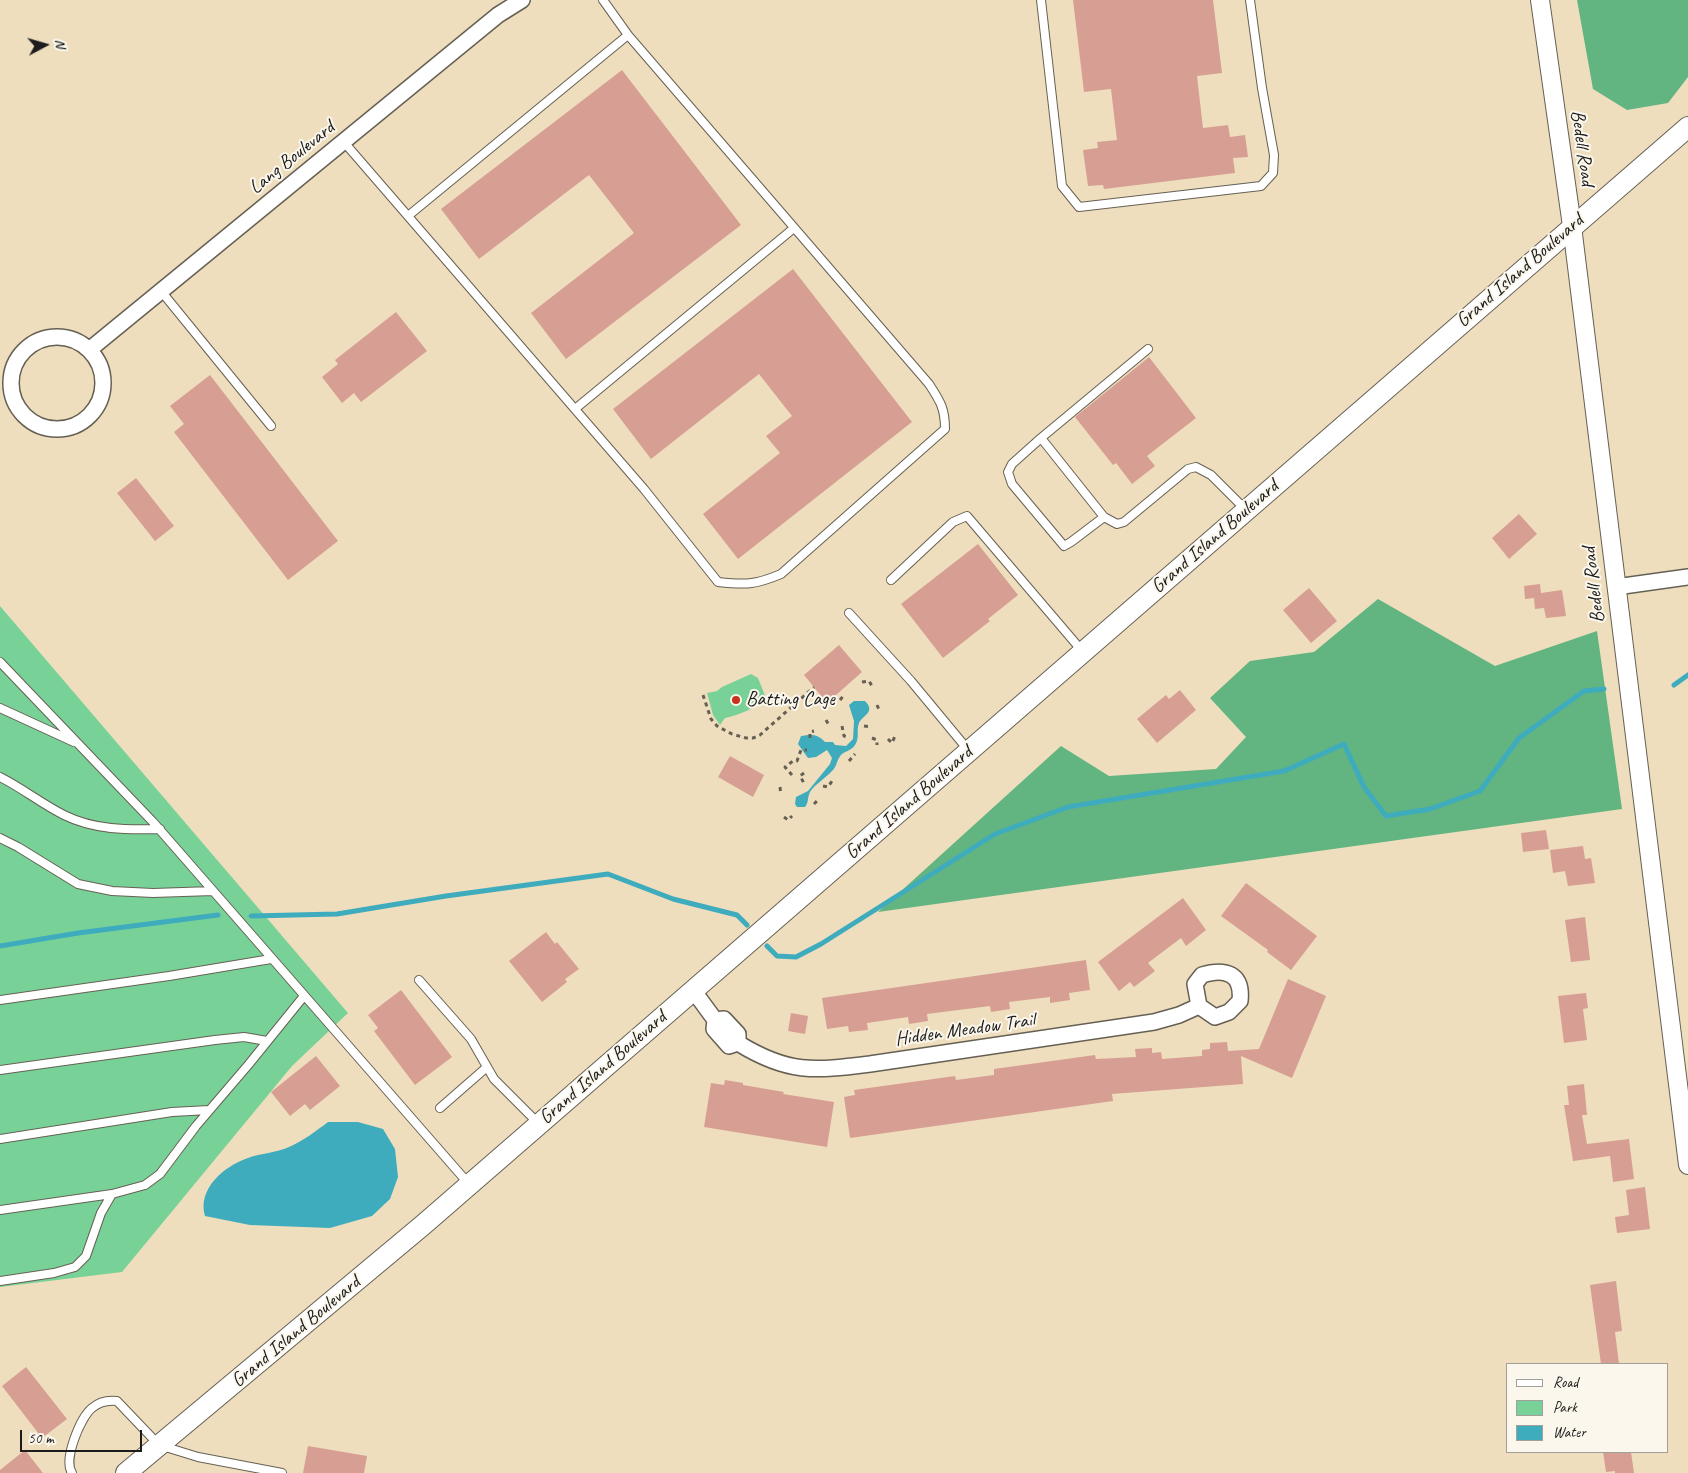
<!DOCTYPE html>
<html>
<head>
<meta charset="utf-8">
<style>
	body { margin:0 }
	#map { position:relative; width:1688px; height:1473px; overflow:hidden; background:#eedebd; font-family:Caveat,sans-serif }
	canvas { display:block }
	.legend { position:absolute; left:1506px; top:1363px; width:162px; height:90px; box-sizing:border-box; background:#fbf7ec; border:1px solid #a29f99; margin:0; padding:6px 9px; list-style:none; font-size:15px; color:#1c1c1c }
	.legend li { display:flex; align-items:center; gap:10px; height:25px }
	.legend b { width:25px; border:1px solid #a29f99 }
	.north { position:absolute; left:20px; top:20px; width:50px; height:50px; -webkit-text-stroke:4px #fbf7ec; paint-order:stroke; rotate:84deg; font-size:14px; font-weight:700; line-height:20px; text-align:center; color:#1c1c1c }
	.north::after { content:''; display:block; margin:auto; width:18px; height:22px; background:#1c1c1c; clip-path:polygon(50% 0,100% 100%,50% 72%,0 100%) }
	.scale { position:absolute; left:20px; top:1430px; width:122px; height:22px; box-sizing:border-box; border:2px solid #1c1c1c; border-top:0; padding-left:6px; font-size:15px; line-height:18px; white-space:nowrap; color:#1c1c1c; -webkit-text-stroke:4px #fbf7ec; paint-order:stroke }
</style>
</head>
<body>
<div id="map">
<canvas width="1688" height="1473"></canvas>
<ul class="legend">
<li><b style="height:6px;background:#fff"></b>Road</li>
<li><b style="height:14px;background:#78d298"></b>Park</li>
<li><b style="height:14px;background:#3facbe"></b>Water</li>
</ul>
<div class="north">N</div>
<div class="scale">50 m</div>
</div>
<script>
const c = document.querySelector('canvas').getContext('2d');
c.lineJoin = 'round';
function paint(path, color) { c.fillStyle = color; c.fill(path, 'evenodd'); }
function stroke(path, color, width, dash) { c.strokeStyle = color; c.lineWidth = width; c.lineCap = dash ? 'butt' : 'round'; c.setLineDash(dash || []); c.stroke(path); }
function write(font, color, halo, rows, align = 'center') {
  c.font = font + ' Caveat,sans-serif'; c.lineWidth = 4; c.setLineDash([]); c.textBaseline = 'middle'; c.strokeStyle = halo; c.fillStyle = color; for (const [text, x, y, turn = 0] of rows) {
    c.save(); c.translate(x, y); c.rotate((+turn || 0) * Math.PI / 180); c.textAlign = isNaN(turn) ? turn : align; if (halo) c.strokeText(text, 0, 0); c.fillText(text, 0, 0); c.restore();
  }
}
const green = new Path2D(`
	M0,606L348,1013L292,1066L122,1272L0,1287Z
	M751,674L758,678L766,698C756,708 739,715 725,718L720,725L713,715L707,693L717,691L722,687Z`);
const forest = new Path2D(`
	M1577,0H1688V77L1668,103L1627,110L1593,89Z
	M1378,599L1495,666L1597,631L1622,809L878,912L1061,746L1109,776L1216,769L1246,737L1210,698L1250,661L1314,652Z`);
const water = new Path2D(`
	M854,701H865C876,712 863,715 859,723C856,730 860,738 855,745C852,750 846,751 842,754C837,758 837,767 832,771C826,778 815,784 810,792C807,798 809,802 805,807H797L795,804L796,797L808,791L830,764L832,758L827,750L816,757L808,758L798,744L801,736C811,734 818,734 825,742H833L835,745L846,746L853,739L854,721L849,705Z
	M328,1122H358L383,1129L395,1149L398,1177L390,1199L372,1216L330,1228L250,1225L205,1216C197,1189 224,1166 248,1158C261,1153 276,1153 289,1147C303,1141 316,1131 328,1122Z`);
const stream = new Path2D(`
	M1674,685L1688,675
	M251,916L337,914L446,896L608,874L673,899L737,915L747,925
	M0,946L78,933L218,915
	M767,946L777,956L796,957L821,944L995,834L1068,807L1284,771L1344,744L1364,787L1386,816L1430,809L1480,791L1519,738L1584,691L1604,689`);
const building = new Path2D(`
	M1073,0H1213L1222,73L1197,76L1203,128L1228,125L1230,137L1245,135L1248,157L1233,158L1235,173L1104,189L1103,185L1088,186L1083,150L1098,148L1097,142L1117,140L1111,89L1084,92Z
	M622,70L741,225L566,359L531,313L634,233L589,175L479,259L441,209Z
	M793,269L912,422L738,559L703,514L780,453L766,436L792,416L759,374L651,459L613,409Z
	M396,312L427,351L361,402L354,393L342,403L322,377L338,364L335,360Z
	M1149,357L1196,418L1147,456L1155,466L1132,484L1116,463L1113,465L1075,417Z
	M210,375L338,541L288,580L174,432L184,424L170,406Z
	M136,478L174,526L155,541L117,493Z
	M1519,514L1537,534L1509,559L1492,538Z
	M978,544L1018,595L988,619L990,621L943,658L901,604Z
	M1540,584L1541,593L1562,590L1566,616L1546,618L1544,608L1535,609L1534,598L1525,599L1524,586Z
	M1309,588L1337,621L1311,643L1283,610Z
	M839,645L862,672L827,703L804,675Z
	M1180,690L1196,710L1157,743L1137,719L1166,695L1169,699Z
	M730,756L764,775L753,797L718,777Z
	M1546,830L1549,849L1523,852L1521,833Z
	M1583,846L1585,859L1591,858L1595,883L1568,886L1565,871L1553,873L1550,850Z
	M1246,883L1317,936L1291,970L1267,952L1268,950L1221,916Z
	M1183,898L1206,930L1186,946L1181,938L1148,963L1155,971L1134,987L1130,982L1119,991L1098,962Z
	M1585,917L1590,960L1571,962L1565,920Z
	M546,932L555,944L557,942L579,969L565,979L567,982L542,1002L509,961Z
	M1086,960L1090,990L1069,993L1070,1000L1050,1003V997L1009,1002L1010,1009L991,1012L990,1006L927,1014L928,1021L909,1024L908,1017L867,1023L868,1030L849,1032L848,1026L827,1029L822,998Z
	M1288,979L1326,996L1292,1078L1241,1056L1243,1084L1112,1094L1113,1101L850,1138L844,1097L855,1095L854,1090L955,1076L956,1080L994,1075V1069L1095,1055L1096,1059L1136,1057L1135,1049L1152,1048V1053L1161,1052L1162,1059L1202,1056V1050L1210,1049V1043L1227,1042L1228,1051L1259,1049Z
	M401,990L452,1057L415,1085L374,1031L378,1028L368,1015Z
	M1586,993L1588,1008L1583,1009L1587,1040L1564,1043L1558,996Z
	M791,1013L808,1016L805,1034L788,1031Z
	M316,1056L340,1086L310,1110L305,1104L290,1116L271,1092Z
	M725,1080L743,1083V1085L784,1092L783,1094L834,1102L827,1147L704,1127L711,1083L724,1085Z
	M1584,1084L1587,1115H1582L1587,1144L1629,1139L1634,1179L1613,1182L1610,1156L1573,1161L1564,1105H1569L1567,1086Z
	M1645,1187L1650,1229L1617,1233L1615,1217L1629,1215L1626,1190Z
	M1616,1281L1622,1331L1615,1332L1619,1364H1601L1590,1285Z
	M26,1367L67,1419L42,1438L2,1386Z
	M308,1446L367,1456L364,1473H303Z
	M25,1450L43,1473H0V1470Z
	M1603,1452H1631L1634,1473H1615V1471L1606,1472Z`);
const path = new Path2D(`
	M862,682L869,681L872,686
	M703,695L711,719L717,726L732,734L746,738H753L760,735L814,687
	M840,700L844,695
	M877,705L880,712
	M826,720L830,727
	M842,726L844,736L847,737
	M864,726L872,727
	M810,738V732L814,731
	M872,738L877,740V745
	M888,739L892,743L895,736
	M849,761L855,754
	M804,773L800,776L805,785
	M792,775L785,767L793,761H797L801,750H807
	M823,786L828,787L832,781
	M780,787L781,795
	M814,804L819,799
	M784,817L788,820L792,816`);
const service = new Path2D(`
	M1041,0L1062,186L1079,207L1261,186L1273,173L1274,155L1262,88L1250,0
	M343,141L644,489L718,582C745,585 755,585 781,574L945,429C945,408 940,401 929,384L628,35
	M408,216L628,35L603,0
	M161,291L271,426
	M1148,349L1041,438L1104,517L1117,524L1124,522L1188,469L1196,467L1211,475L1246,510
	M575,409L794,228
	M1041,438L1012,464L1008,472L1012,484L1064,546L1071,542L1104,517
	M891,580L953,522L967,516L1083,652
	M849,613L911,681L969,751
	M0,662L153,822L468,1183
	M0,708L74,742
	M0,777C22,788 42,804 64,815C94,830 127,830 160,829
	M0,838L18,847L78,884L112,891L153,893L213,891
	M419,980L471,1039L494,1079L538,1123
	M0,1000L169,976L271,959
	M0,1070L215,1040L244,1037L267,1041
	M440,1108L487,1067
	M0,1139L172,1112L209,1110
	M0,1210L112,1194
	M0,1281L54,1273L75,1267L86,1256L101,1213L112,1194L145,1185L160,1174L196,1126L249,1064L304,996
	M72,1473C63,1460 80,1418 92,1408C99,1402 108,1400 117,1401L159,1445L198,1457L282,1473`);
const minor = new Path2D(`
	M11 383a46 46 0 1 1 92 0a46 46 0 1 1-92 0Z
	M89,350L498,15L522,0
	M1616,587L1688,577
	M693,990L715,1020L714,1029L729,1046L738,1043V1034L724,1019L715,1020
	M738,1043C788,1074 814,1071 870,1064L1154,1022L1179,1015L1199,1006L1195,984L1202,975C1225,968 1243,973 1240,1001L1229,1012L1215,1017L1199,1006`);
const tertiary = new Path2D(`
	M1540,0L1572,226L1688,1165`);
const secondary = new Path2D(`
	M126,1473L423,1225L1688,127`);
const markers = [
	[736,700,5,"#c8321e"]
];
const streetNames = [
	["Bedell Road",1582,148,82],
	["Lang Boulevard",292,158,-39],
	["Grand Island Boulevard",1520,271,-41],
	["Grand Island Boulevard",1215,537,-41],
	["Bedell Road",1594,585,-97],
	["Grand Island Boulevard",909,803,-41],
	["Hidden Meadow Trail",965,1030,-8],
	["Grand Island Boulevard",603,1068,-41],
	["Grand Island Boulevard",296,1332,-40]
];
const poiNames = [
	["Batting Cage",746,700]
];
paint(green, '#78d298');
paint(forest, '#62b480');
paint(water, '#3facbe');
stroke(stream, '#3facbe', 5);
paint(building, '#d79f93');
stroke(service, '#666054', 10);
stroke(minor, '#666054', 18);
stroke(tertiary, '#666054', 20);
stroke(secondary, '#666054', 22);
stroke(path, '#666054', 3, [4, 4]);
stroke(service, '#fff', 8);
stroke(minor, '#fff', 15);
stroke(tertiary, '#fff', 18);
stroke(secondary, '#fff', 20);
for (const [x, y, r, color] of markers) { const dot = new Path2D(); dot.arc(x, y, r, 0, 2 * Math.PI); c.fillStyle = color; c.fill(dot); stroke(dot, '#fbf7ec', 2); }
write('20px', '#1c1c1c', '#fbf7ec', streetNames);
write('20px', '#1c1c1c', '#fbf7ec', poiNames, 'left');
</script>
</body>
</html>
